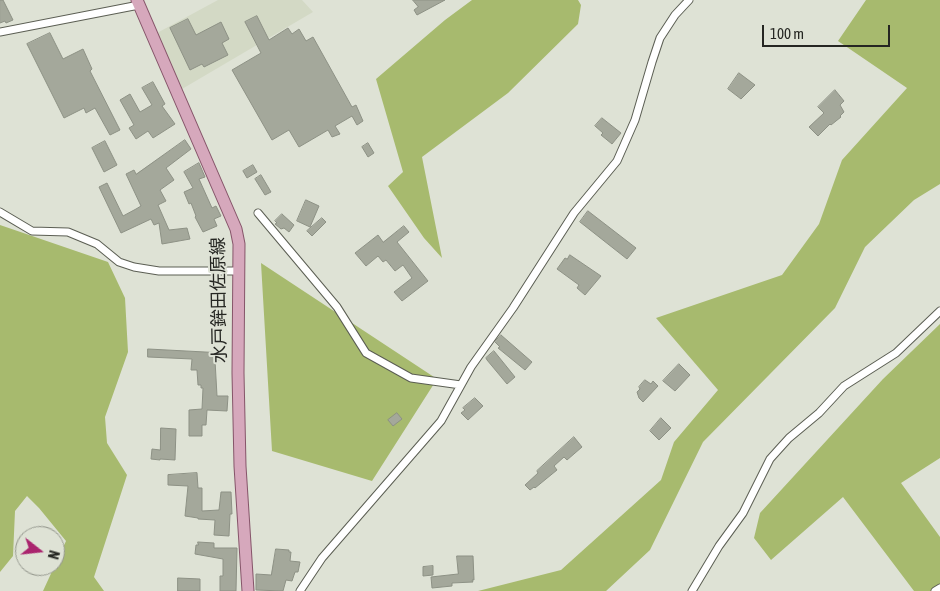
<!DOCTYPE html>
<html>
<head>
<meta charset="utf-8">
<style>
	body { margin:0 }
	#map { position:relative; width:940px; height:591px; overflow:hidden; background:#dee2d5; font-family:"Asap Condensed",sans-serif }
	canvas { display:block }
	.north { position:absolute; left:15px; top:526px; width:50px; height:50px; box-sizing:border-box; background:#dee2d5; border:1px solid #94978d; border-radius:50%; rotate:106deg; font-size:14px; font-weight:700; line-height:20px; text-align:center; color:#252622 }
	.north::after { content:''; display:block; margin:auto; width:18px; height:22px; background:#aa256e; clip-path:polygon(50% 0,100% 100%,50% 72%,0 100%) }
	.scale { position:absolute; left:762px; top:25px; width:128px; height:22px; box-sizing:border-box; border:2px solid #252622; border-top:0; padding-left:6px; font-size:15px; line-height:18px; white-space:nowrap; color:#252622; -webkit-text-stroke:4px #dee2d5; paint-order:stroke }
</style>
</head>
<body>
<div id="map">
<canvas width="940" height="591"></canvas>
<div class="north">N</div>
<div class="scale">100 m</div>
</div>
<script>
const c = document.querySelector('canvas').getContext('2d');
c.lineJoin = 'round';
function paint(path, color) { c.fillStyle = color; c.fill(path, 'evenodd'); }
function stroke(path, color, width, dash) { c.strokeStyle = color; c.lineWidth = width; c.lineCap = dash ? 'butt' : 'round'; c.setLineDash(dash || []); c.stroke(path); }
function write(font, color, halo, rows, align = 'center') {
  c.font = font + ' "Asap Condensed","Noto Sans JP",sans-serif'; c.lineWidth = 4; c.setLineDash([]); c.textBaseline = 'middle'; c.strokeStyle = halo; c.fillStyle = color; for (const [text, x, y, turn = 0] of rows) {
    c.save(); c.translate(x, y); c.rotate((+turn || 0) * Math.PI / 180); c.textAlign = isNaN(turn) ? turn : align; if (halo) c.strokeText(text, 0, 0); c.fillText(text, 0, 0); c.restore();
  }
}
const built = new Path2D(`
	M218,0H302L313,12L182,89L157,33Z`);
const forest = new Path2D(`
	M472,0H578L581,5L578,24L508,93L422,157L442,258L424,238L388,186L403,172L376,79L445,20Z
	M866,0H940V184L914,200L865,247L835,308L703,442L650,550L606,591H478L561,570L661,480L674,442L718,390L656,318L782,275L819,224L842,160L907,88L838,41Z
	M0,225L108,262L125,298L128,352L105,417L107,443L127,475L94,577L104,591H43L66,541L39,508L27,496L15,511L13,556L0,572Z
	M261,263L437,379L372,481L272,451Z
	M940,324V458L901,483L940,537V591H914L843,497L771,560L754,538L760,513L883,379Z`);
const building = new Path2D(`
	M0,0H3L13,20L6,23L5,21L0,23Z
	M413,0H445L417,15L414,10L418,7Z
	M257,16L269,40L288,28L292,34L299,29L306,41L313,37L352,107L356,105L363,121L357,125L352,116L335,126L340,134L332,137L328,130L299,147L289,130L272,140L232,70L261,53L245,22Z
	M188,19L196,35L221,22L229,39L222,43L228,55L204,67L202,64L190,70L170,28Z
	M50,33L63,59L83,49L92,69L90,71L120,130L110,135L95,108L86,113L84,108L64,118L27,44Z
	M739,73L755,85L741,99L728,89Z
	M153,82L165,104L162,106L175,124L153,138L148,131L136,139L129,128L134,125L120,100L130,94L140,112L152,105L142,88Z
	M835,90L844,101L840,105L844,112L840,116L841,117L831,125L830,124L818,136L809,127L824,113L818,107Z
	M602,118L621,133L612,144L601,135L603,133L595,126Z
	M185,140L191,149L166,168L174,180L160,190L166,201L158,205L169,230L187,228L190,239L162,244L159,223L154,225L151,219L121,233L99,187L107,183L123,216L136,209L141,206L126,174L134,170L136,174Z
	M105,141L117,165L104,172L92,148Z
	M368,143L374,153L368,157L362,147Z
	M199,163L205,177L199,179L212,208L216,206L221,216L214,219L217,226L203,232L195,217L196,216L191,203L189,204L184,192L193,188L184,172Z
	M253,165L257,172L247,178L243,171Z
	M261,175L271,192L265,195L255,179Z
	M306,200L319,206L310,227L297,221Z
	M588,211L636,248L627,259L580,222Z
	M282,214L294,225L289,232L284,228L281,229L275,224L277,223L275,221Z
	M322,218L326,222L312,236L307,231Z
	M404,226L409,232L397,242L428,281L402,301L394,292L412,278L403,265L395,271L386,260L383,262L378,256L366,266L355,253L378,235L383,242Z
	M570,255L601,276L585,295L577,288L579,285L557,269L565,258L567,259Z
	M501,335L532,362L525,370L498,348L500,347L495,342Z
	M148,349L224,353V361L215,360L217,396H228L227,411L207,410L206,425H202V436H189V410L202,409L203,388H201V385H198L197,370H191L192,359L148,357Z
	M494,351L515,377L507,384L487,360L486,358Z
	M679,364L690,375L675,391L663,381Z
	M645,380L651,384L653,381L658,386L643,402L639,398L637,392L640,389L639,387Z
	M475,398L483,406L468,420L461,413L465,410L463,408Z
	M397,413L402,419L393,426L388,420Z
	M661,418L671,428L659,440L650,431Z
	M161,428L176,429L175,460L160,459V460L151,459L152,449L160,450Z
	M574,437L582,447L567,460L564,457L554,466L557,470L535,488L534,487L530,490L525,485L538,473L537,471Z
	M197,473L198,488H202V511L219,510L221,492H231L232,514H230L229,536L214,535L215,520L198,519V518L185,516L188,486L168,485V475Z
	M198,542L214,543V548H237L236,591H220V576H223V559L195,554L196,545H198Z
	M276,549L289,550V552H291L290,561L300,562L298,572H295L292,581L286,580L283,591L256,590V574L271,575Z
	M457,556H473L474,580H472L473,582L452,583V586L432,588L431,577L458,574Z
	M433,566V575L423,576V567Z
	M178,578L200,579V591H178Z`);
const street = new Path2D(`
	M0,32L139,5
	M0,212L32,231L68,232L97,244L119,262L134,267L159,271H238
	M258,213L337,307L366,353L411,378L461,385
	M300,591L322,558L441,421L471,367L513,308L574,213L617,161L635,120L652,62L660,38L675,15L689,0
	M692,591L719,546L743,513L770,459L779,449L789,438L819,413L844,386L896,353L940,311
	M935,591L940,588`);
const primary = new Path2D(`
	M137,0L236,229L239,244L238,373L240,466L248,591`);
const streetNames = [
	["水戸鉾田佐原線",219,300,-91]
];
paint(built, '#d3d9c5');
paint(forest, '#a7ba6e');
paint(building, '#a4a89b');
stroke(building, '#8d9185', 1);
stroke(street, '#5b5e53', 9);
stroke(primary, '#86556a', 13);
stroke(street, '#fff', 7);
stroke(primary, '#d6a8bc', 11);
write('18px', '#252622', '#dee2d5', streetNames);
</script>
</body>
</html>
